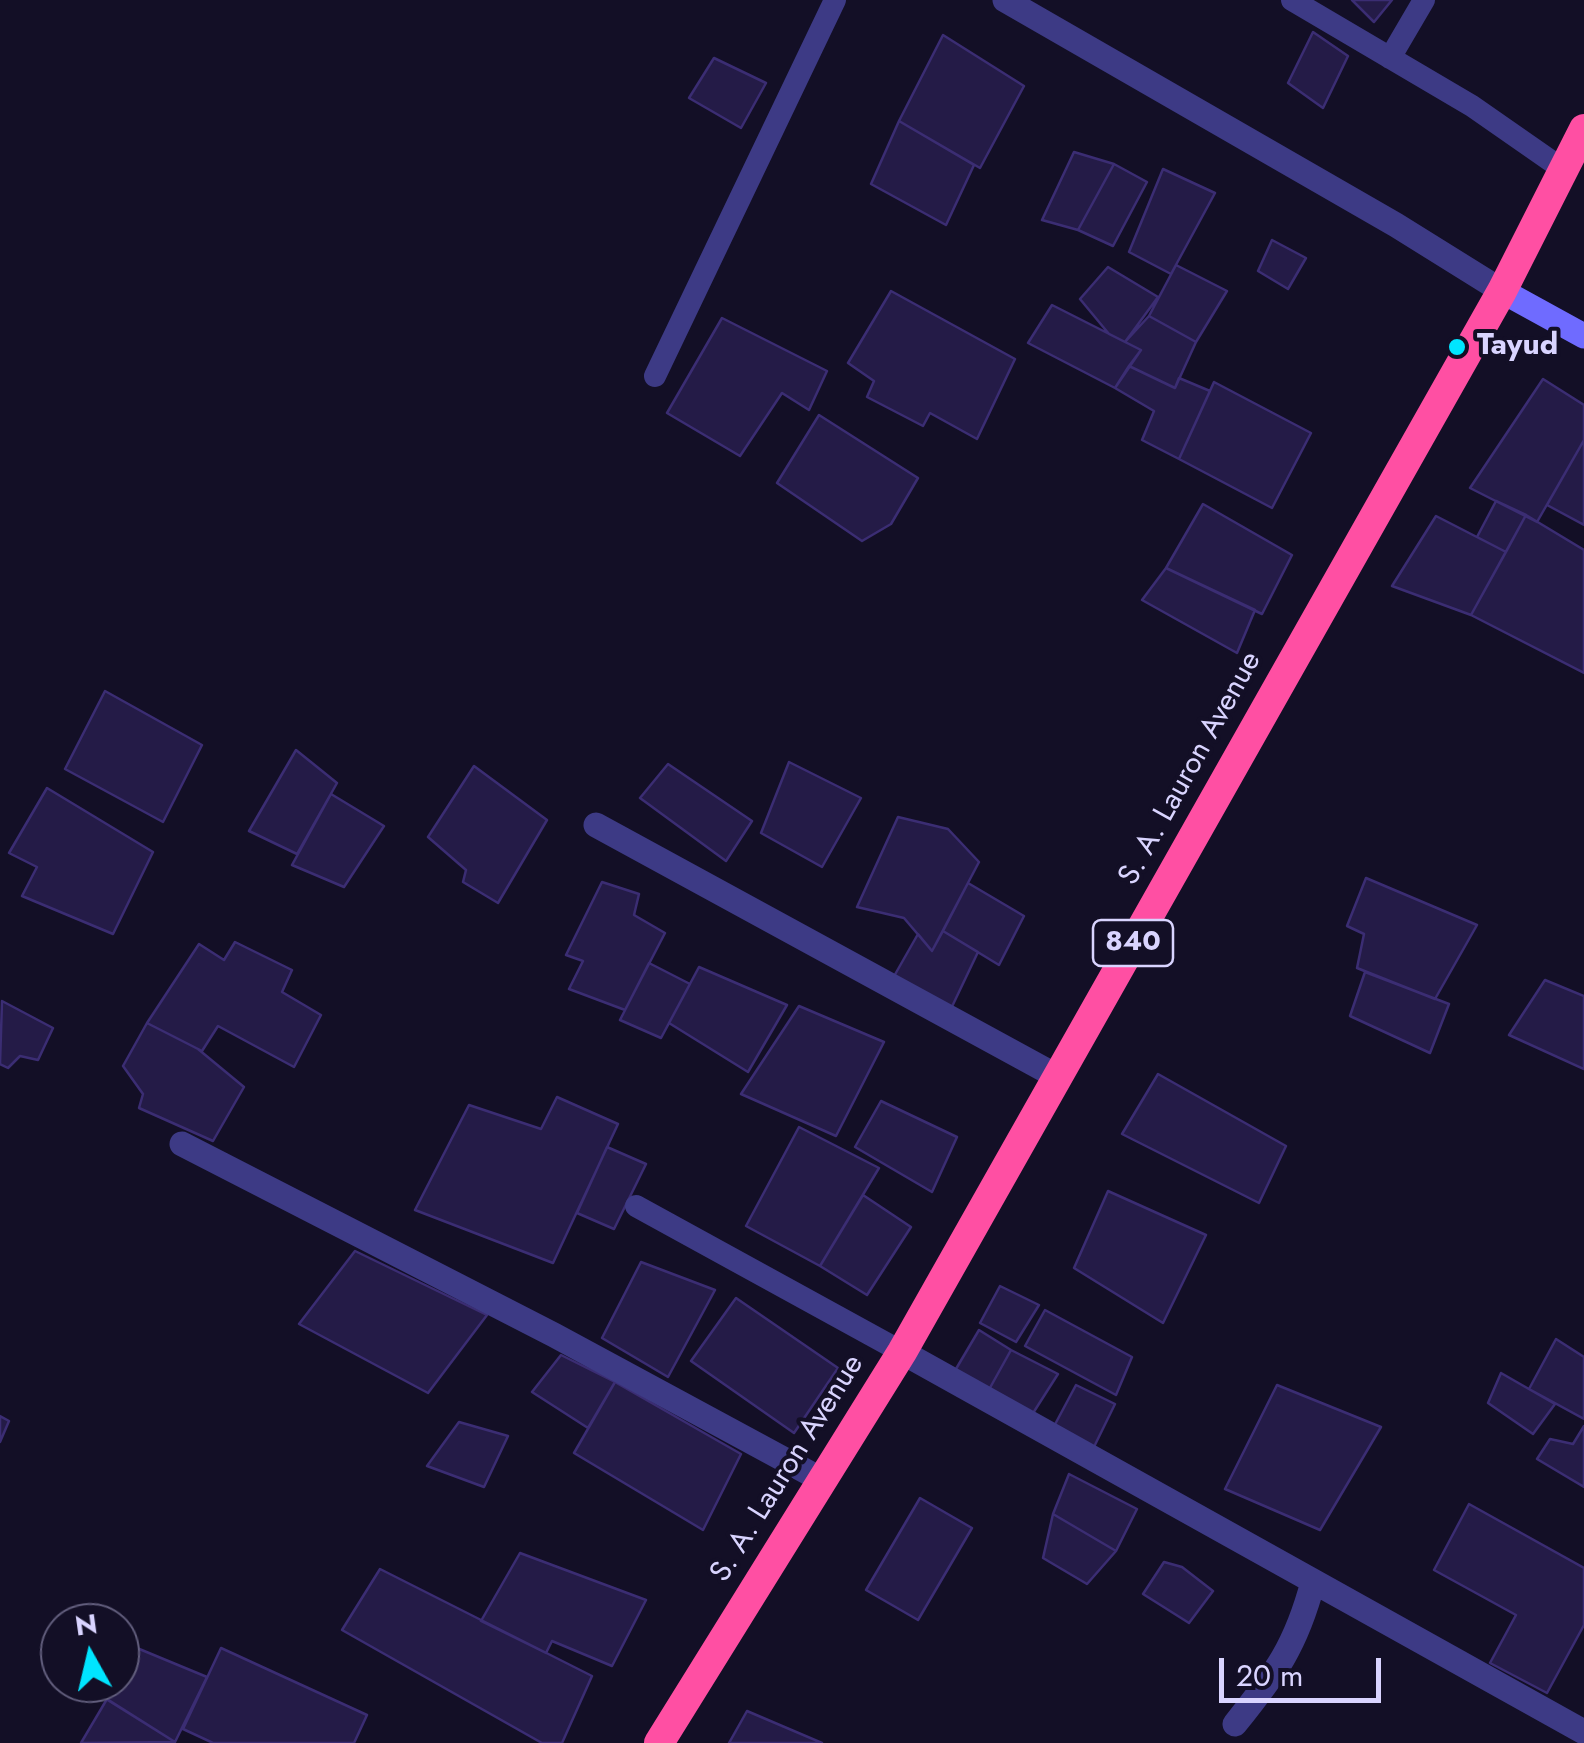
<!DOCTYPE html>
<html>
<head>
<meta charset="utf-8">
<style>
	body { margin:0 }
	#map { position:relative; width:1584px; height:1743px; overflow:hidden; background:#130f26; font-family:Jost,sans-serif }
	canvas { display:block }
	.north { position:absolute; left:40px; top:1603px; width:100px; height:100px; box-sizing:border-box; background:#130f26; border:2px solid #625e7d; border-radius:50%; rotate:352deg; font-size:28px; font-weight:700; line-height:40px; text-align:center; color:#d9d4ff }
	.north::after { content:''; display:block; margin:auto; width:35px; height:45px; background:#00e5ff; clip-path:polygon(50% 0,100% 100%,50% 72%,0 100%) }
	.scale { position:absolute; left:1219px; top:1658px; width:162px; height:45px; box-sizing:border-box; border:5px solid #d9d4ff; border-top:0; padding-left:12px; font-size:30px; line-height:35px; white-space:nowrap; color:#d9d4ff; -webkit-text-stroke:8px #130f26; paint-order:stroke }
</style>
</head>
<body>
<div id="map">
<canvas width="1584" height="1743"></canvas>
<div class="north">N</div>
<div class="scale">20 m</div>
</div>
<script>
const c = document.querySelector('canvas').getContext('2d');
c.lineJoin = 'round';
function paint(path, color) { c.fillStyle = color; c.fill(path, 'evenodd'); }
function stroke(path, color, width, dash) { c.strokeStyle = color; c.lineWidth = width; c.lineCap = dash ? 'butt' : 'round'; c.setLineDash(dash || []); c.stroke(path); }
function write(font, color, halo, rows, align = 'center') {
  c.font = font + ' Jost,sans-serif'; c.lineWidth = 8; c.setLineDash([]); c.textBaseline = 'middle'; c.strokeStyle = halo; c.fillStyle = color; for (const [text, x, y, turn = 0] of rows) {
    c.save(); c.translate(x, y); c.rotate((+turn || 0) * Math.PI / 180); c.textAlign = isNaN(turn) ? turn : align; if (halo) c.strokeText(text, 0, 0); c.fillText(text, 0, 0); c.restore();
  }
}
const building = new Path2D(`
	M1352,0H1392L1374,22Z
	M1313,32L1348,56L1323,108L1288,83Z
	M943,35L1024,86L980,168L899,121Z
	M714,58L766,83L741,128L689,98Z
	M899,121L974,165L946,225L871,184Z
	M1074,152L1114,164L1078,230L1042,220Z
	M1114,164L1147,182L1113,246L1078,230Z
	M1163,169L1215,193L1171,274L1129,252Z
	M1272,240L1306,258L1288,289L1258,271Z
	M1176,265L1227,291L1196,342L1149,316Z
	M1108,267L1158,297L1125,342L1109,334L1080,299Z
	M891,291L1015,359L977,439L930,413L923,426L867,397L874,381L848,363Z
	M1052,305L1141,350L1115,388L1028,343Z
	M1149,316L1196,342L1175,388L1129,366L1141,350L1125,342Z
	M722,318L827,371L809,410L782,393L740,456L667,413Z
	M1129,366L1175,388L1179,378L1210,391L1179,459L1142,440L1154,411L1115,388Z
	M1543,379L1584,405V440L1537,522L1470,488Z
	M1214,382L1311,433L1272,508L1179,459Z
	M819,415L918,478L891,524L862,541L777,483Z
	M1584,440V525L1547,505Z
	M1496,501L1526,515L1506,552L1477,537Z
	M1203,504L1292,555L1262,614L1166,568Z
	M1526,515L1584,550V673L1471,615Z
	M1436,516L1506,552L1471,615L1392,586Z
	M1166,568L1255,610L1237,653L1142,600Z
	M105,691L202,745L163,822L65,769Z
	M296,750L337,783L297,854L249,831Z
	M789,762L861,798L822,867L761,833Z
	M668,764L752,821L726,861L640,798Z
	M474,766L547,820L498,903L463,882L466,870L428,837Z
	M47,788L153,852L113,934L22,896L37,867L9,853Z
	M331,794L384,826L344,887L292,865Z
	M898,817L948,829L979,862L932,951L904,918L857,907Z
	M1366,878L1477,925L1435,999L1357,968L1364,934L1347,926Z
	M602,882L639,894L634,915L665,933L625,1010L569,989L583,961L566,955Z
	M968,883L1024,916L999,965L943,931Z
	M943,931L978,952L948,1015L893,978L918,934L932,951Z
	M235,942L292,970L282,992L321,1015L294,1067L218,1026L202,1051L147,1023L199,944L224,960Z
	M649,963L690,984L661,1038L620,1020Z
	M699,967L787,1005L748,1072L669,1023Z
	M1365,972L1449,1004L1430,1053L1350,1016Z
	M1545,980L1584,996V1069L1509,1035Z
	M2,1001L53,1028L38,1060L20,1056L8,1068L0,1064Z
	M799,1006L884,1042L836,1136L741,1094Z
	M147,1023L198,1049L244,1087L213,1141L139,1108L143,1094L123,1066Z
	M1158,1074L1286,1146L1259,1203L1122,1134Z
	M557,1097L618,1124L553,1263L415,1210L469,1105L541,1129Z
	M881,1101L957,1137L932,1192L855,1147Z
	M799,1127L879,1168L820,1266L746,1226Z
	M607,1147L646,1164L614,1229L577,1213Z
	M1108,1191L1206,1235L1163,1323L1074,1268Z
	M863,1195L911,1227L867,1295L820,1266Z
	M355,1251L487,1315L428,1393L299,1324Z
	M641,1262L715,1290L668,1377L602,1338Z
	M1000,1286L1039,1305L1016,1342L980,1323Z
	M736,1298L838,1368L794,1433L691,1361Z
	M1045,1310L1132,1357L1116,1395L1025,1346Z
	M979,1330L1011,1350L986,1395L953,1374Z
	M1556,1339L1584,1357V1419L1529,1389Z
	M1011,1350L1058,1374L1028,1421L986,1395Z
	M561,1355L615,1382L588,1428L532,1392Z
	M1501,1373L1555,1404L1533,1434L1488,1403Z
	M615,1382L741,1454L703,1530L574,1453Z
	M1076,1385L1115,1404L1091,1453L1052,1430Z
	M1277,1385L1381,1427L1320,1530L1225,1489Z
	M0,1416L9,1421L0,1442Z
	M459,1422L508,1436L484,1487L427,1466Z
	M1584,1426V1487L1537,1459L1550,1439L1573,1444Z
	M1069,1474L1137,1509L1116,1551L1053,1514Z
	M920,1498L972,1528L918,1620L866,1590Z
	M1469,1504L1584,1568V1625L1547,1693L1490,1663L1516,1615L1434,1570Z
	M1053,1514L1116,1551L1087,1584L1043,1558Z
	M520,1553L646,1600L612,1666L552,1641L546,1653L481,1621Z
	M1164,1562L1182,1567L1213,1591L1189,1623L1143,1594Z
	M380,1569L592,1676L562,1743H542L342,1630Z
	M120,1641L207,1677L175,1742L82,1684L120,1683Z
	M221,1648L367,1715L354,1743H213L183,1729Z
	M107,1699L175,1742L81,1743Z
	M747,1711L822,1743H729Z`);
const lane = new Path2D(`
	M1292,0L1472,106L1561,168
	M1390,58L1424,0
	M655,376L835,0
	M636,1206L902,1352`);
const street = new Path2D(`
	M1005,0L1396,225L1502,291
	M596,825L1058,1077
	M182,1144L554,1335L822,1480
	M902,1352L1584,1732
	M1235,1724C1276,1673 1296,1646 1313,1582`);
const secondary = new Path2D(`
	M1502,291L1584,336`);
const highway = new Path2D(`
	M659,1743L902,1352L1502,291L1584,129`);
const markers = [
	[1457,347,10,"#00e5ff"]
];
const shields = [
	[1133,943,80]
];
const shieldNames = [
	["840",1133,943]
];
const poiNames = [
	["Tayud",1477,347]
];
const streetNames = [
	["S. A. Lauron Avenue",1191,769,-61],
	["S. A. Lauron Avenue",788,1469,-58]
];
paint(building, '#241b47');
stroke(building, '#3b2d73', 2.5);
stroke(lane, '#3d3a85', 22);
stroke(street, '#3d3a85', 25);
stroke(secondary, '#6f6bff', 25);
stroke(highway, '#ff4fa3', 30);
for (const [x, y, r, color] of markers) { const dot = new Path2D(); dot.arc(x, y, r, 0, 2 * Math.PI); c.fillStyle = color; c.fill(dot); stroke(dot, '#130f26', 4); }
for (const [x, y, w] of shields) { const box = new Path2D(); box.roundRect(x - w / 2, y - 23, w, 46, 8); c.fillStyle = '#130f26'; c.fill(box); stroke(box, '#d9d4ff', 2.5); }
write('bold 28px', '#d9d4ff', null, shieldNames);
write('bold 30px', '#d9d4ff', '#130f26', poiNames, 'left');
write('30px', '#d9d4ff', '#130f26', streetNames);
</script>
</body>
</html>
